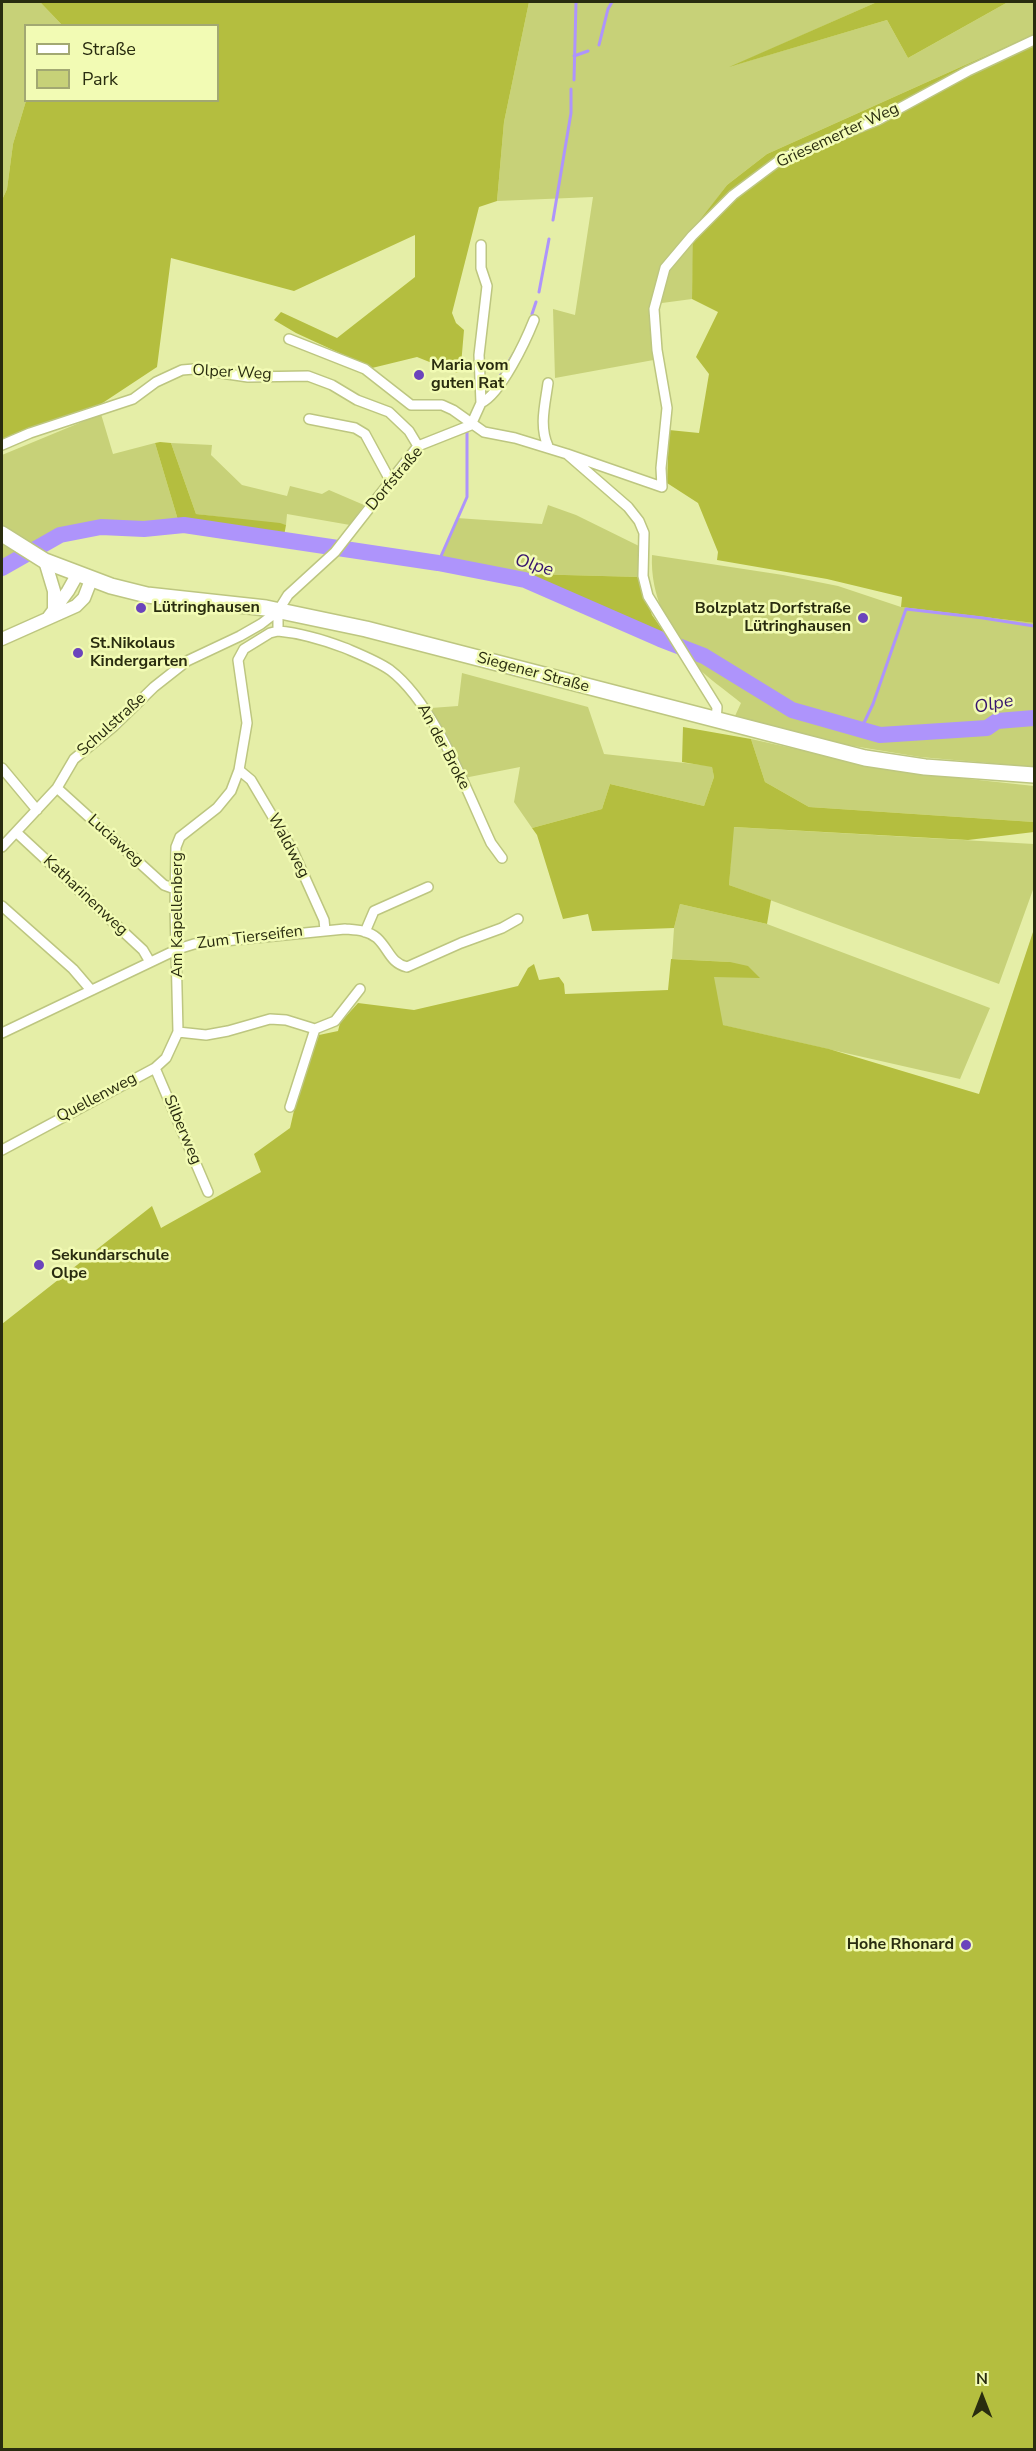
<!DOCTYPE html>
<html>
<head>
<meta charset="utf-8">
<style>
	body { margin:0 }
	#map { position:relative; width:1036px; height:2451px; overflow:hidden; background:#e5eea7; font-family:"Nunito Sans",sans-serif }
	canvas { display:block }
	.frame { position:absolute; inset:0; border:3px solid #292c0f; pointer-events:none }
	.legend { position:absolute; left:24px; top:24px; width:195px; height:78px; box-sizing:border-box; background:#f2fbb4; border:2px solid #a2a872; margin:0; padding:8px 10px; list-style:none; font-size:18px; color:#292c0f }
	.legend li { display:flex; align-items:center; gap:12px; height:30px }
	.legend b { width:30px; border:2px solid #a2a872 }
	.north { position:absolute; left:952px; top:2367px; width:60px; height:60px; -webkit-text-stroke:4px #f2fbb4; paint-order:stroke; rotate:0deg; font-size:16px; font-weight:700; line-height:24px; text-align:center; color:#292c0f }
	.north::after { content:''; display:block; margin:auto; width:21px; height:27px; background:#292c0f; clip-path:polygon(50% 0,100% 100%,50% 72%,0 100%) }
</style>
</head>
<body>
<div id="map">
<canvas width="1036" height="2451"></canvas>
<div class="frame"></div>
<ul class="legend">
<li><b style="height:8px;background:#fff"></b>Straße</li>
<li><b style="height:16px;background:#c7d178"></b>Park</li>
</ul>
<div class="north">N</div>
</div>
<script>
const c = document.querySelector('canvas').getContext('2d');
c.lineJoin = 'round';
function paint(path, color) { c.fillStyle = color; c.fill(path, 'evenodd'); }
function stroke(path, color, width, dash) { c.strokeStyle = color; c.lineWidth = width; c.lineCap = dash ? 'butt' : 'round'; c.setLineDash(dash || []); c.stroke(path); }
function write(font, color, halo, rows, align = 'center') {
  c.font = font + ' "Nunito Sans",sans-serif'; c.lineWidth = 5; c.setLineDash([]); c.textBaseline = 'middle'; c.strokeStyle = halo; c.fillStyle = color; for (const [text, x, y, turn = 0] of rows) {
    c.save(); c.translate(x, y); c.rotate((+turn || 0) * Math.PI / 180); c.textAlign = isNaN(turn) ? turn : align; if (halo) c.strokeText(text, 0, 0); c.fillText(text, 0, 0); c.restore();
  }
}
const green = new Path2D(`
	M2,2H40L62,25L26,26V101L13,144L7,189L2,200Z
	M529,2H877L735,65L887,20L908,58L1008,2H1034V34L767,154L727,185L694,229L692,299L662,303L654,309L659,359L555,378L553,309L575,315L593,197L497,201L504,122Z
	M101,414L113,454L155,443L178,520L145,526L102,522L59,531L2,563V455Z
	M171,443L212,445L211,455L242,485L287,496L290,486L322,494L329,490L364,505L350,525L287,514L286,525L196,514Z
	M548,505L576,515L641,547L640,577L527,574L439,562L457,518L542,524Z
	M652,555L783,575L838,586L901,607L1034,623V767L920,757L829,742L735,716L741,703C726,690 706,678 694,663C669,631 650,596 652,555Z
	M462,673L588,707L604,754L712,766L714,777L704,806L610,784L602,809L532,828L514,802L520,767L464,778L431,708L458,706Z
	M751,739L895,771L1034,786V822L809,807L765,782Z
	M733,827L1034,844V887L999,984L729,885Z
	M680,904L767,924L990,1008L960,1079L722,1025L713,977H727L730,962L672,959L674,928Z`);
const forest = new Path2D(`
	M40,2H529L504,122L497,201L479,207L452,313L456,323L464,330L461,365L457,373L417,357L372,368L296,333L274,320L281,312L337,338L415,277V235L294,291L171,258L157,367L98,406L2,441V200L7,189L13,144L26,101L218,100V26L62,25Z
	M877,2H1008L908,58L887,20L729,67Z
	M1034,34V623L901,607L902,597L827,579L717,560L718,552L698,503L667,483L669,430L699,433L709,374L696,357L718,312L692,299L693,229L727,185L767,154Z
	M160,442L171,443L196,514L280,523L286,525L284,536L178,520L155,443Z
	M467,566L527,574L640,577L652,615L669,639L527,579Z
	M683,727L751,739L765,782L809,807L1034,822V832L968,840L734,827L729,885L771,900L767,924L680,904L674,928L592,931L588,914L563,919L537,835L532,828L602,809L610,784L704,806L714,777L712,767L682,762Z
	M1034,929V2449L2,2450V1324L152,1206L161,1228L261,1172L254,1154L290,1128L296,1102L319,1035L338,1031L340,1023L358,1003L414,1010L518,986L528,968L534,964L539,980L559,977L564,984L565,994L668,990L671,959L730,962L748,966L760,978L714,977L723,1025L829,1049L979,1094Z`);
const stream = new Path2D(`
	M599,45L608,9L612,2
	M574,56L588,51
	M574,80L576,2
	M553,220L571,113V89
	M539,292L549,239
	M532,314L536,302
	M494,386L514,353
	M438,563L467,497V432
	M861,729L873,704L906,609L983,618L1034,626`);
const river = new Path2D(`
	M2,568L60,535L101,527L144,529L184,525L438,563L525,580L660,639L704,656L792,710L880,735L987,728L997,721L1034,718`);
const minor = new Path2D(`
	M289,339L365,369L411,405H442L453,410L484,432L515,438L567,454L628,507L639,521L644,533L643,576L648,596L717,707L716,721
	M548,383C545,405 539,426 548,446
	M481,403C501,394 526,340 534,320
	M309,419L355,428L365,434L391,482
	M471,425L481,403L479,355L487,286L481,268V245
	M2,445L30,433L133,399L156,382L182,370L194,369L248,377L308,376L332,385L357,400L389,412L409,431L418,446
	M567,454L662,487L661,468L667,408L657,350L654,309L665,268L692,236L733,195L781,159L878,120L968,71L1034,40
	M278,611V631C300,633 324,640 345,648C359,654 377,661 390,670C435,704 467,792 491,843L502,858
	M2,768L37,810
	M239,770L251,780L293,851L324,920L325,930
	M57,788L164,885L175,889
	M16,832L143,950L150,962
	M2,847L57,788L74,759L114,726L154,687L187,661L240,636L261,624L278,611L288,595L335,552L418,446L471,425
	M2,906L73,969L91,990
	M365,932L374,911L428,887
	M178,1032L206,1035L228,1031L270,1019L286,1020L315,1029L335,1021L360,989
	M2,1033L178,949L194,944L345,929C356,930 368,930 377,938C389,949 390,963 407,967L461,943L502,928L518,919
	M155,1068L208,1192
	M290,1107L315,1029
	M2,1150L155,1068L166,1058L178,1032L175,907L176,847L180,837L217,808L231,791L239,770L247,723L238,660L244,649L270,633L278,631`);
const tertiary = new Path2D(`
	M45,561L54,591V609
	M48,618L68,591L77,575
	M2,639L76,606L84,598L91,580`);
const primary = new Path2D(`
	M2,534L45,561L111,586L147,595L266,608L366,629L865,758L925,767L1034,775`);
const markers = [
	[419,375,6,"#6b44bc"],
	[141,608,6,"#6b44bc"],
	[863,618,6,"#6b44bc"],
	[78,653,6,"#6b44bc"],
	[39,1265,6,"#6b44bc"],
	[966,1945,6,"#6b44bc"]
];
const streetNames = [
	["Griesemerter Weg",838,136,-25],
	["Olper Weg",232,373,3],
	["Dorfstraße",395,479,-50],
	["Siegener Straße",533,673,15],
	["Schulstraße",112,725,-42],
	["An der Broke",443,747,62],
	["Luciaweg",115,841,42],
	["Waldweg",288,846,62],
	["Katharinenweg",85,896,43],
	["Am Kapellenberg",178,915,-90],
	["Zum Tierseifen",250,938,-7],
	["Quellenweg",97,1098,-28],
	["Silberweg",182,1130,67]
];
const poiNames = [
	["Maria vom",431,366],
	["guten Rat",431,384],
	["Lütringhausen",153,608],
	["Bolzplatz Dorfstraße",851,609,"right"],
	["Lütringhausen",851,627,"right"],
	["St.Nikolaus",90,644],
	["Kindergarten",90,662],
	["Sekundarschule",51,1256],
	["Olpe",51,1274],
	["Hohe Rhonard",954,1945,"right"]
];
const waterNames = [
	["Olpe",534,566,17],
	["Olpe",994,705,-11]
];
paint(green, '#c7d178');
paint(forest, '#b4be3f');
stroke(stream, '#ae94fb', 3);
stroke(river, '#ae94fb', 16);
stroke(minor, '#bdc680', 12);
stroke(tertiary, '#bdc680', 15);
stroke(primary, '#bdc680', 18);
stroke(minor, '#fff', 9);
stroke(tertiary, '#fff', 12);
stroke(primary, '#fff', 15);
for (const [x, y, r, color] of markers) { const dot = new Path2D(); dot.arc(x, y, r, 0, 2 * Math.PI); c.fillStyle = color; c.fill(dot); stroke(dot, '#f2fbb4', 2); }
write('16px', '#292c0f', '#f2fbb4', streetNames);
write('bold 16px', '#292c0f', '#f2fbb4', poiNames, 'left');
write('italic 18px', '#37146e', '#f2fbb4', waterNames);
</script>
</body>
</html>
